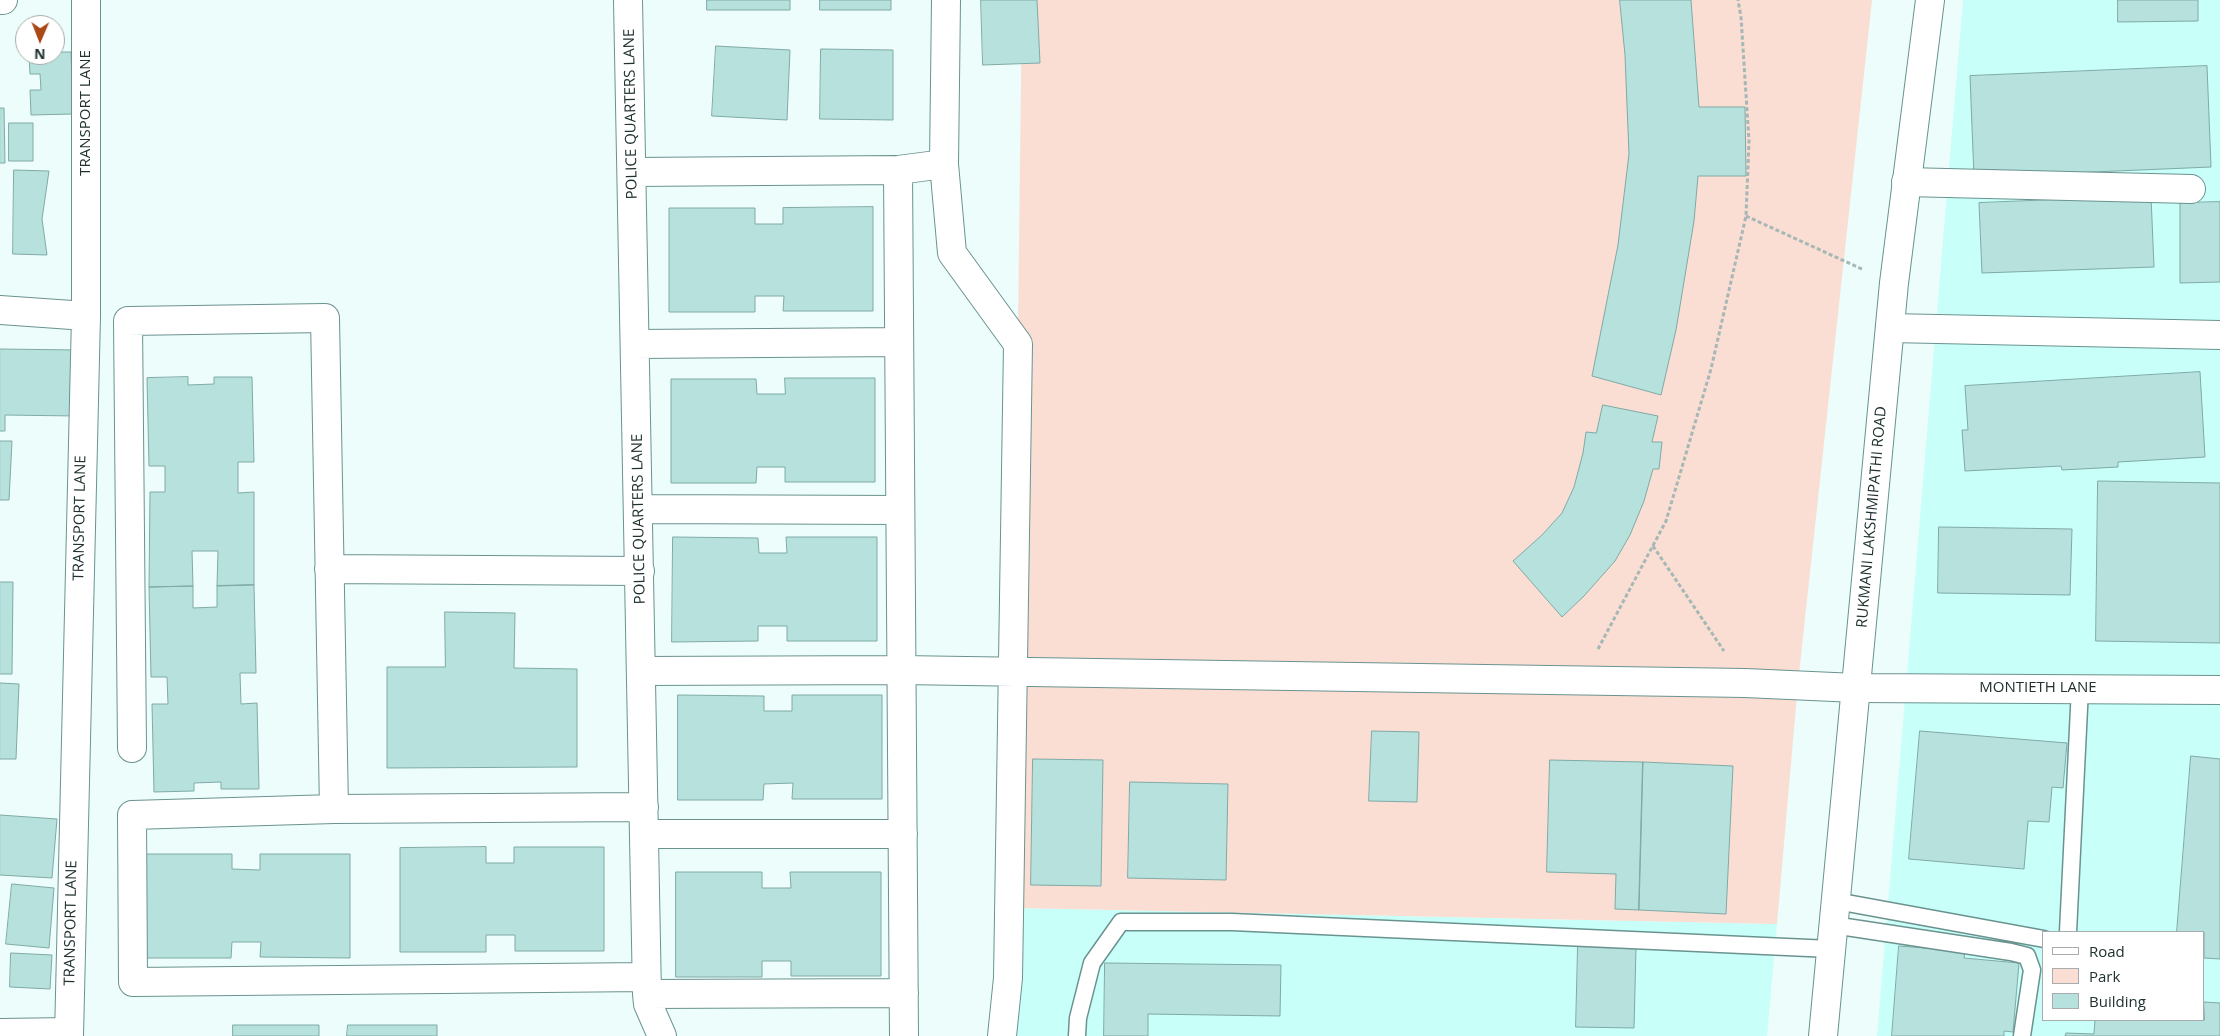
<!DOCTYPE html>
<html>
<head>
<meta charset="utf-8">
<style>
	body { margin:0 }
	#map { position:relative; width:2220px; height:1036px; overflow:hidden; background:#ecfdfb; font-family:"Open Sans",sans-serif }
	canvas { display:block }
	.legend { position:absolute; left:2042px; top:931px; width:162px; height:90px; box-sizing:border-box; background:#fff; border:1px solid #a6adac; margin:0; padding:6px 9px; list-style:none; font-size:15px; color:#203130 }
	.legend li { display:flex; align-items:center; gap:10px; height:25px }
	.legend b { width:25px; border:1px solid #a6adac }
	.north { position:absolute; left:15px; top:15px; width:50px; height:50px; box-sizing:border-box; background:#fff; border:1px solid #a6adac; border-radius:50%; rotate:181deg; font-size:14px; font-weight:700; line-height:20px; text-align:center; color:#203130 }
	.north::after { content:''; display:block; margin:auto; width:18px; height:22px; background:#ac4717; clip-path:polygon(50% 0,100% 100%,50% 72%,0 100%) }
</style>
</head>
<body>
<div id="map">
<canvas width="2220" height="1036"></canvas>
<ul class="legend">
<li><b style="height:6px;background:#fff"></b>Road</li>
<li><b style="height:14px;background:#faded3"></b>Park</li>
<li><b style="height:14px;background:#b6e1dd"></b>Building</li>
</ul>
<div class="north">N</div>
</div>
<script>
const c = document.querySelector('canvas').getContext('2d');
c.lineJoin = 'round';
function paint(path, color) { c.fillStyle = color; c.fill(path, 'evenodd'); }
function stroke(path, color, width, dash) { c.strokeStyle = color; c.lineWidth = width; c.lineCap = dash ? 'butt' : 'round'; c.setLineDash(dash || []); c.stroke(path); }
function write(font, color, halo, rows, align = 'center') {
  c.font = font + ' "Open Sans",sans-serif'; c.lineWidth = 5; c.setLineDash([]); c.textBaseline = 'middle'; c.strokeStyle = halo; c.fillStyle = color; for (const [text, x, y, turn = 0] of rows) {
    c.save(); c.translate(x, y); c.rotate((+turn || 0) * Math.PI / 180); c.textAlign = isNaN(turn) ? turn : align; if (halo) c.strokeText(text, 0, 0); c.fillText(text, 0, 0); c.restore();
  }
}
const built = new Path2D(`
	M1963,0H2220V1036H1877ZM2044,932H2204V1020H2044Z
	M1019,908L1777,924L1767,1036H1014Z`);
const green = new Path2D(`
	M1022,0H1872L1798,683L1777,924L1019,908L1014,655Z`);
const building = new Path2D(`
	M707,0H790V10H707Z
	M820,0H891V10H820Z
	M981,0H1037L1040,63L983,65Z
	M1620,0H1691L1699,107H1745L1746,176H1698L1694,221L1676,330L1661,395L1592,376L1618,245L1629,154L1625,55Z
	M2118,0H2198V21L2118,22Z
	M716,46L790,50L787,120L712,116Z
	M821,49L893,50V120L820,119Z
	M55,52H71L73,114L31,115L30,90H41L40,74H30L29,55H55Z
	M2207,66L2211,167L1974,177L1970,76Z
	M0,108H4L5,163H0Z
	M9,123H33V161H9Z
	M14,170L49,171L42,219L47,255L13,254Z
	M2151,196L2154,267L1982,273L1979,203Z
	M2220,202V282L2180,283V203Z
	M873,207V311H783L784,296H755V312H669V208H755V224H783V208Z
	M0,349L77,350L76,416L5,415V431H0Z
	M2200,372L2205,457L2118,462V467L2062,470L2061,466L1965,471L1962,430H1968L1965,386Z
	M188,377V385L214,384V377H252L254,462H238V493L254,492V585L217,586L218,551H192L193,586L149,587L150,492H165V466H149L147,378Z
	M785,378H875V482H785V467H757L756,483H671V379H756L757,394H785Z
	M1603,405L1658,416L1652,442H1662L1659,469H1653L1644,501L1630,535L1615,561L1584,596L1562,617L1513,561L1542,535L1562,513L1574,487L1583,453L1586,432L1596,433Z
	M0,441H12L9,500H0Z
	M2098,481L2220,483V643L2096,641Z
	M1939,527L2072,529L2070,595L1938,593Z
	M673,537L758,538L759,553H787L786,537H877V641H787V626H758V641L672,642Z
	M0,582H13L12,674H0Z
	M254,585L256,673H240L241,704L257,703L259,789H221V782L194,783V791L154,792L152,704H168L167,677H151L149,587L193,586V608L217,607V586Z
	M445,612L515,613L514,668L577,669V767L387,768V667H445Z
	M0,683L19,684L16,759H0Z
	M678,695L764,696V711H792V695H882V799H792L793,783L764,784L763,800H678Z
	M1372,731L1419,732L1417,802L1369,801Z
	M1920,731L2067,743L2063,788L2052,787L2049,822L2028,821L2024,869L1909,859Z
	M2191,756L2220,759V959L2204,958V932H2177Z
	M1033,759L1103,760L1101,886L1031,885Z
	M1550,760L1643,762L1639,910L1615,909L1616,874L1547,872Z
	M1643,762L1733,766L1726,914L1639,910Z
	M1130,782L1228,784L1226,880L1128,878Z
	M0,815L57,819L52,878L0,875Z
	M486,847V863H514V847H604V951H515V935H486V952H400V848Z
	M146,854H232V869L260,870V854H350V958L260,957L261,942H232L231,958H146Z
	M676,872H762V888H791L790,872H881V976H791V961H762V977H676Z
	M12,884L54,888L49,948L6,944Z
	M1578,946L1636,947L1634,1028L1576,1027Z
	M1899,946L1965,951L1964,958L2019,963L2013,1032L2004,1031V1036H1892Z
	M11,953L52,955L50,989L10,987Z
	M1105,963L1281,965L1280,1016L1148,1014V1036H1104Z
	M2204,1002L2220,1003V1036H2065L2066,1033L2094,1034L2095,1020H2204Z
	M233,1025H319V1036H233Z
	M348,1025H437V1036H347Z`);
const path = new Path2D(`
	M1746,216L1864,270
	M1653,546L1724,651
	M1598,649L1666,521L1711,369L1746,216L1749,141L1741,17L1738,0`);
const lane = new Path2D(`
	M1836,901L2044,939
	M1833,925L2011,952L2027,956L2032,970L2022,1036
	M2068,932L2080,688
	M1077,1036L1078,1018L1092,963L1121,922H1232L1831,949`);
const street = new Path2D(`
	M628,0L647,994L648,1004L662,1036
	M946,0L944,164L952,253L1018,344L1008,978L1002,1036
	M898,170L904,1036
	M632,172L898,170L944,164
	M1906,182L2191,189
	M0,310L86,316
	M1890,328L2220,335
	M635,344L899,342
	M639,509L900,510
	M329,569L640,571
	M641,671L901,670L1745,683L1856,688L2220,690
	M132,748L128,321L325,318L334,809
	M644,807L334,809L132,815L133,982L646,977
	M645,834H903
	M647,994L904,993
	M0,1033L69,1032
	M69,1036L86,316V0`);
const secondary = new Path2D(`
	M0,0H3
	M1823,1036L1894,283L1930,0`);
const streetNames = [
	["TRANSPORT LANE",86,113,-90],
	["POLICE QUARTERS LANE",631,114,-91],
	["RUKMANI LAKSHMIPATHI ROAD",1872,517,-85],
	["TRANSPORT LANE",80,518,-89],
	["POLICE QUARTERS LANE",639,519,-91],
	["MONTIETH LANE",2038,688],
	["TRANSPORT LANE",71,923,-89]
];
paint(built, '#c8fff9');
paint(green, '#faded3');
paint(building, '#b6e1dd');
stroke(building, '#80aaa6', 1);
stroke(lane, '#6a938f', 19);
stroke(street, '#6a938f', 30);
stroke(secondary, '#6a938f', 30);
stroke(path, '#a6b7b6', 3, [4, 2.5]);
stroke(lane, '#fff', 16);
stroke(street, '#fff', 28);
stroke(secondary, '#fff', 28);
write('15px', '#203130', '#fff', streetNames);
</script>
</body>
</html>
